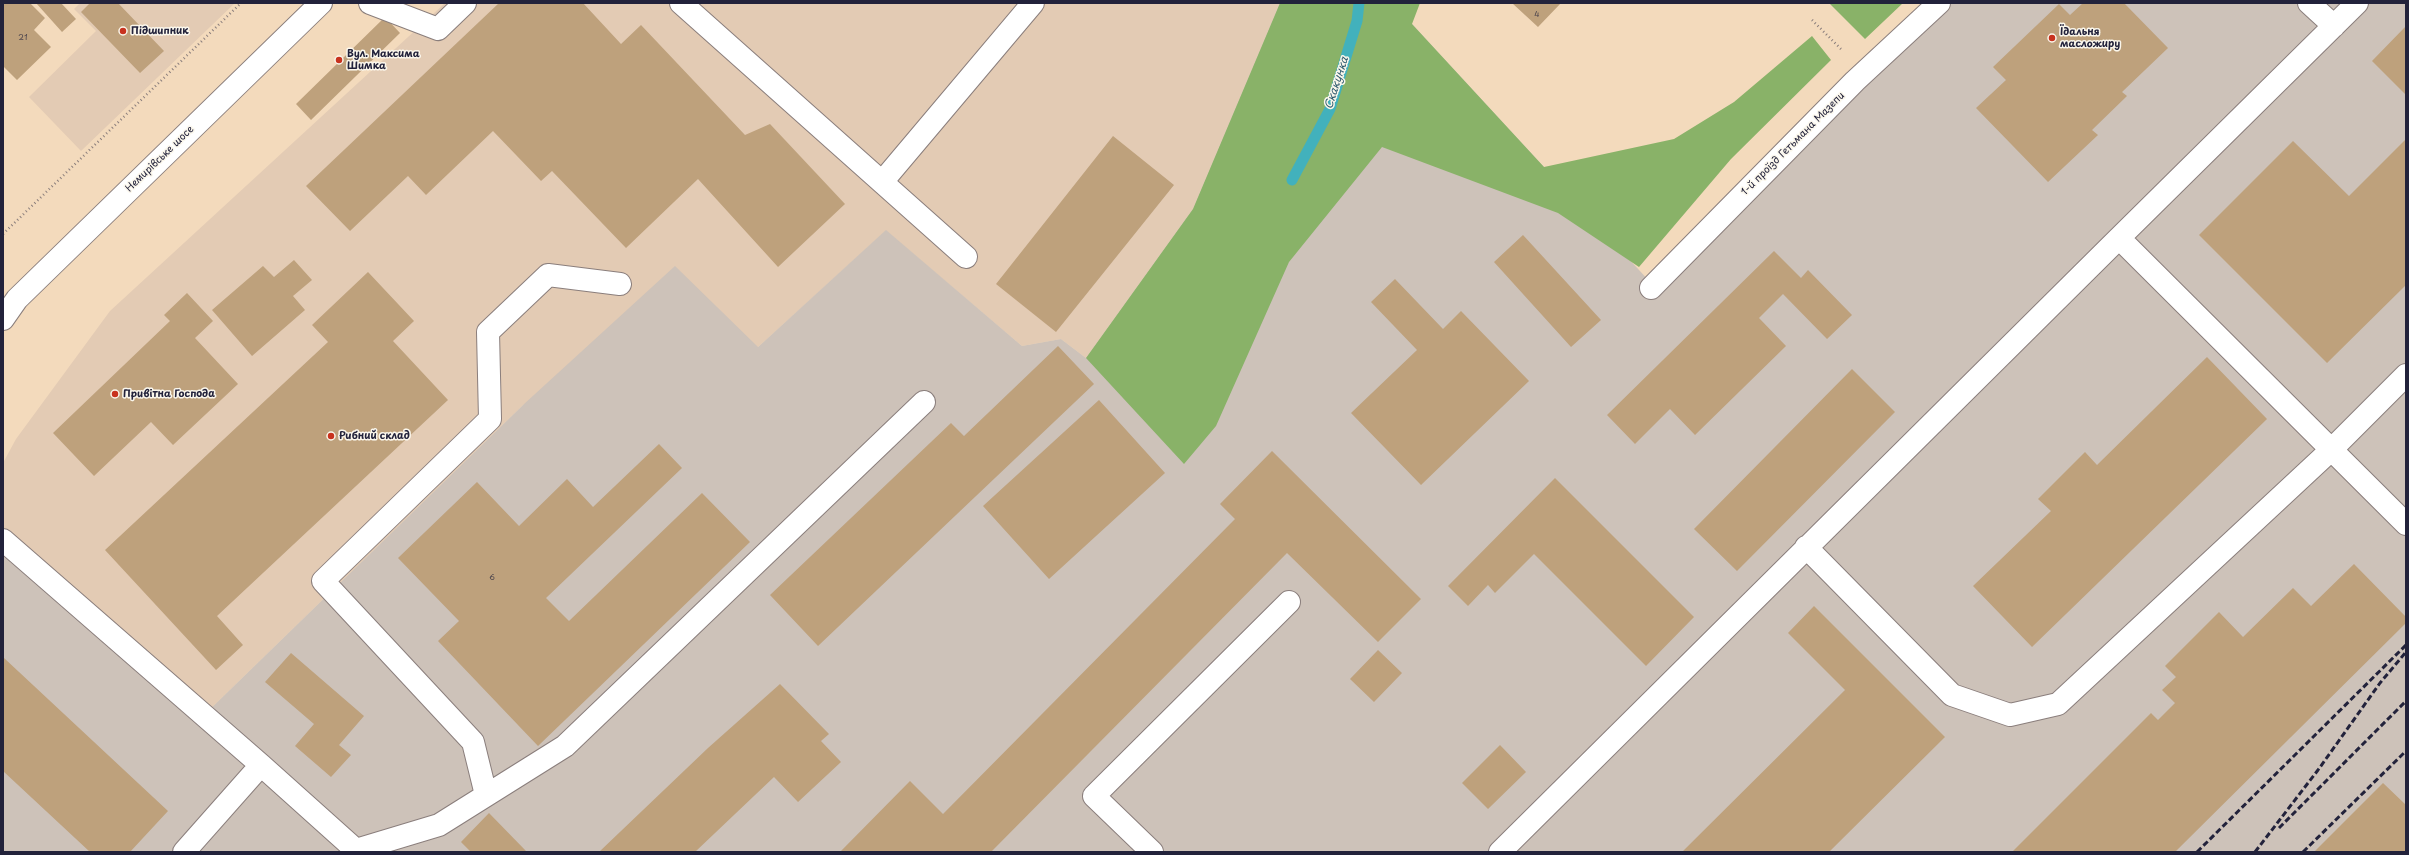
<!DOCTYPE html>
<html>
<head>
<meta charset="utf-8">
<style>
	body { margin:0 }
	#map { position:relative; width:2409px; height:855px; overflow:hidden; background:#f3dabc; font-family:"Playpen Sans",sans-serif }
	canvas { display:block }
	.frame { position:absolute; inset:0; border:4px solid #22223b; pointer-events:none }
</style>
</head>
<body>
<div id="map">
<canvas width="2409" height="855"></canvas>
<div class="frame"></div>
</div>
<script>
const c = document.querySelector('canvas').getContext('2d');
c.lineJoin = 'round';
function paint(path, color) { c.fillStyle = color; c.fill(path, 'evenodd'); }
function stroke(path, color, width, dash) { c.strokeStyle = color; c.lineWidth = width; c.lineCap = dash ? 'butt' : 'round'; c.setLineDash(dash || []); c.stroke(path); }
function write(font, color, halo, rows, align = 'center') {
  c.font = font + ' "Playpen Sans",sans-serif'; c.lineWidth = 3; c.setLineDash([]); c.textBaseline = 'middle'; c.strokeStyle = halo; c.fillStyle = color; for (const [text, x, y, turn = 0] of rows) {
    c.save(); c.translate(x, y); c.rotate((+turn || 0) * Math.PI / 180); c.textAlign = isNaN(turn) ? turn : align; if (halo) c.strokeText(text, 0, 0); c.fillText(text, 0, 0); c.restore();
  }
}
const built = new Path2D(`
	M80,3H235L81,151L29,97L96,31L74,9Z
	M445,3H1280L1193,209L1086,358L1061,339L1022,346L886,231L758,347L523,405L204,715L3,542V463L16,439L110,311Z`);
const industrial = new Path2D(`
	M1280,3L1412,24L1651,283L1935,3H2406V852H3V542L204,715L523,405L675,266L758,347L886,230L1022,346L1061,339L1086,358L1193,209Z`);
const forest = new Path2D(`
	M1280,3H1420L1412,24L1544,167L1674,139L1734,102L1812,36L1831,60L1731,159L1639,267L1558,213L1382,147L1289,262L1216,426L1184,464L1086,358L1193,209Z
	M1829,3H1903L1865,39Z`);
const stream = new Path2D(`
	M1292,180L1330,109L1357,21L1359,3`);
const building = new Path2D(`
	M3,3H30L45,18L34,30L51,47L17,80L3,66Z
	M36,3H61L76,19L62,32Z
	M90,3H118L164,51L140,73L81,12Z
	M499,3H583L621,44L641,25L745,135L770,124L845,204L778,267L698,179L626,248L552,171L541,181L493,131L426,195L408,176L350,231L306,186Z
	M1512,3H1561L1538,27Z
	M2083,3H2124L2168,48L2122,92L2127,96L2092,130L2098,135L2048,182L1976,108L2006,80L1993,67L2059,4L2070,15Z
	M385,17L400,33L311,120L296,104Z
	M2406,26V95L2372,61Z
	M1113,136L1174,185L1056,332L996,284Z
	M2406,139V285L2327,363L2199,235L2293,141L2349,196Z
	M1523,235L1601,320L1571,347L1494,262Z
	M1774,251L1801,278L1808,270L1852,315L1827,339L1783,294L1759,318L1786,346L1695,435L1670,409L1635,444L1607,415Z
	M294,260L312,280L293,296L305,310L252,356L212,310L263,266L274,277Z
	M368,272L414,321L393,341L448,400L217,616L243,645L216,670L105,550L328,342L312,325Z
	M1395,279L1443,329L1461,311L1529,381L1421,485L1351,413L1417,350L1371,302Z
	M187,293L213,321L195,338L238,384L173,445L151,422L94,476L53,433L170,321L164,315Z
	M1058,346L1094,384L818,646L770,595L951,423L964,436Z
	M2207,357L2267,419L2032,647L1973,586L2051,511L2038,499L2085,452L2097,465Z
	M1852,369L1895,412L1737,571L1694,529Z
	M1099,400L1165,473L1049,579L983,506Z
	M659,444L682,468L546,598L569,621L702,493L750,542L538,746L438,641L459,621L398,558L477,482L519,526L567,479L593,507Z
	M1272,451L1421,599L1378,642L1287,553L991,852H840L910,781L943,814L1235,519L1220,504Z
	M1555,478L1694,617L1646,666L1534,554L1495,593L1488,585L1468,606L1448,586Z
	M2354,564L2406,617V623L2175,852H2012L2151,713L2158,720L2175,703L2162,690L2176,677L2165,666L2219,612L2243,637L2293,588L2311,606Z
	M1814,606L1945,737L1829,852H1682L1845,690L1788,633Z
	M1378,650L1402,673L1374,702L1350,679Z
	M291,653L364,716L339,745L351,755L331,777L295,746L314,724L265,682Z
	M4,658L168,811L130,852H90L3,771Z
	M780,684L829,734L821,741L841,762L798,802L774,777L695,852H599L708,748Z
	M1500,745L1526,772L1488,809L1462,783Z
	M2383,783L2406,805V852H2314Z
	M489,813L526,851L524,852H471L461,842Z`);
const path = new Path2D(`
	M1812,20L1843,51
	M3,234L241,3`);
const minor = new Path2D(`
	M370,3L438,29L465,3
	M681,3L966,257
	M2309,3L2334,26
	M2357,3L2119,238L2406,524
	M882,182L1033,3
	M1651,288L1855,81L1939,3
	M3,540L261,765L358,852
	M1806,547L1952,695L2010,715L2058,704L2331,450L2406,375
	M486,795L473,742L323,581L490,419L488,332L548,275L620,284
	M356,850L439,825L565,746L924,402
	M184,852L261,765
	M1152,852L1094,796L1289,602
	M1500,852L2119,238`);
const major = new Path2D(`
	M3,319L17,299L321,3`);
const rail = new Path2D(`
	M2279,828L2406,701
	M2197,852L2406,645
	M2255,852L2318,770L2380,683L2406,652
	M2303,852L2406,751`);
const markers = [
	[123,31,4,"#c8321e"],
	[2052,38,4,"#c8321e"],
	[339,60,4,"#c8321e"],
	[115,394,4,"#c8321e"],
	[331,436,4,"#c8321e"]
];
const numberNames = [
	["4",1537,15],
	["21",23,38],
	["6",492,578]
];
const poiNames = [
	["Підшипник",131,31],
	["Їдальня",2060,32],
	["масложиру",2060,44],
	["Вул. Максима",347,54],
	["Шимка",347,66],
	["Привітна Господа",123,394],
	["Рибний склад",339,436]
];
const streetNames = [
	["1-й проїзд Гетьмана Мазепи",1793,144,-45],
	["Немирівське шосе",160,159,-44]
];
const waterNames = [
	["Скакунка",1337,83,-72]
];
paint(built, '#e3cbb4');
paint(industrial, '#cdc2b9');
paint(forest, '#89b268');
stroke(stream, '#42b1bc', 11);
paint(building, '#bea17c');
stroke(minor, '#8a7e7c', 24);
stroke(major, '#8a7e7c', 24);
stroke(path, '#8a7e7c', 2.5, [1, 3]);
stroke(minor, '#fff', 22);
stroke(major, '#fff', 22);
stroke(rail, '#22223b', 3, [6, 3]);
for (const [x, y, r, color] of markers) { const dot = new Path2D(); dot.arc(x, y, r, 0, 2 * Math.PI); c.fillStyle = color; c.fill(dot); stroke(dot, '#fbf7ec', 1.5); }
write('8px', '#49424b', null, numberNames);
write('bold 10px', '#22223b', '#fbf7ec', poiNames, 'left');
write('10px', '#22223b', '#fbf7ec', streetNames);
write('italic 11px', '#2f5b6f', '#fbf7ec', waterNames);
</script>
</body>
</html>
